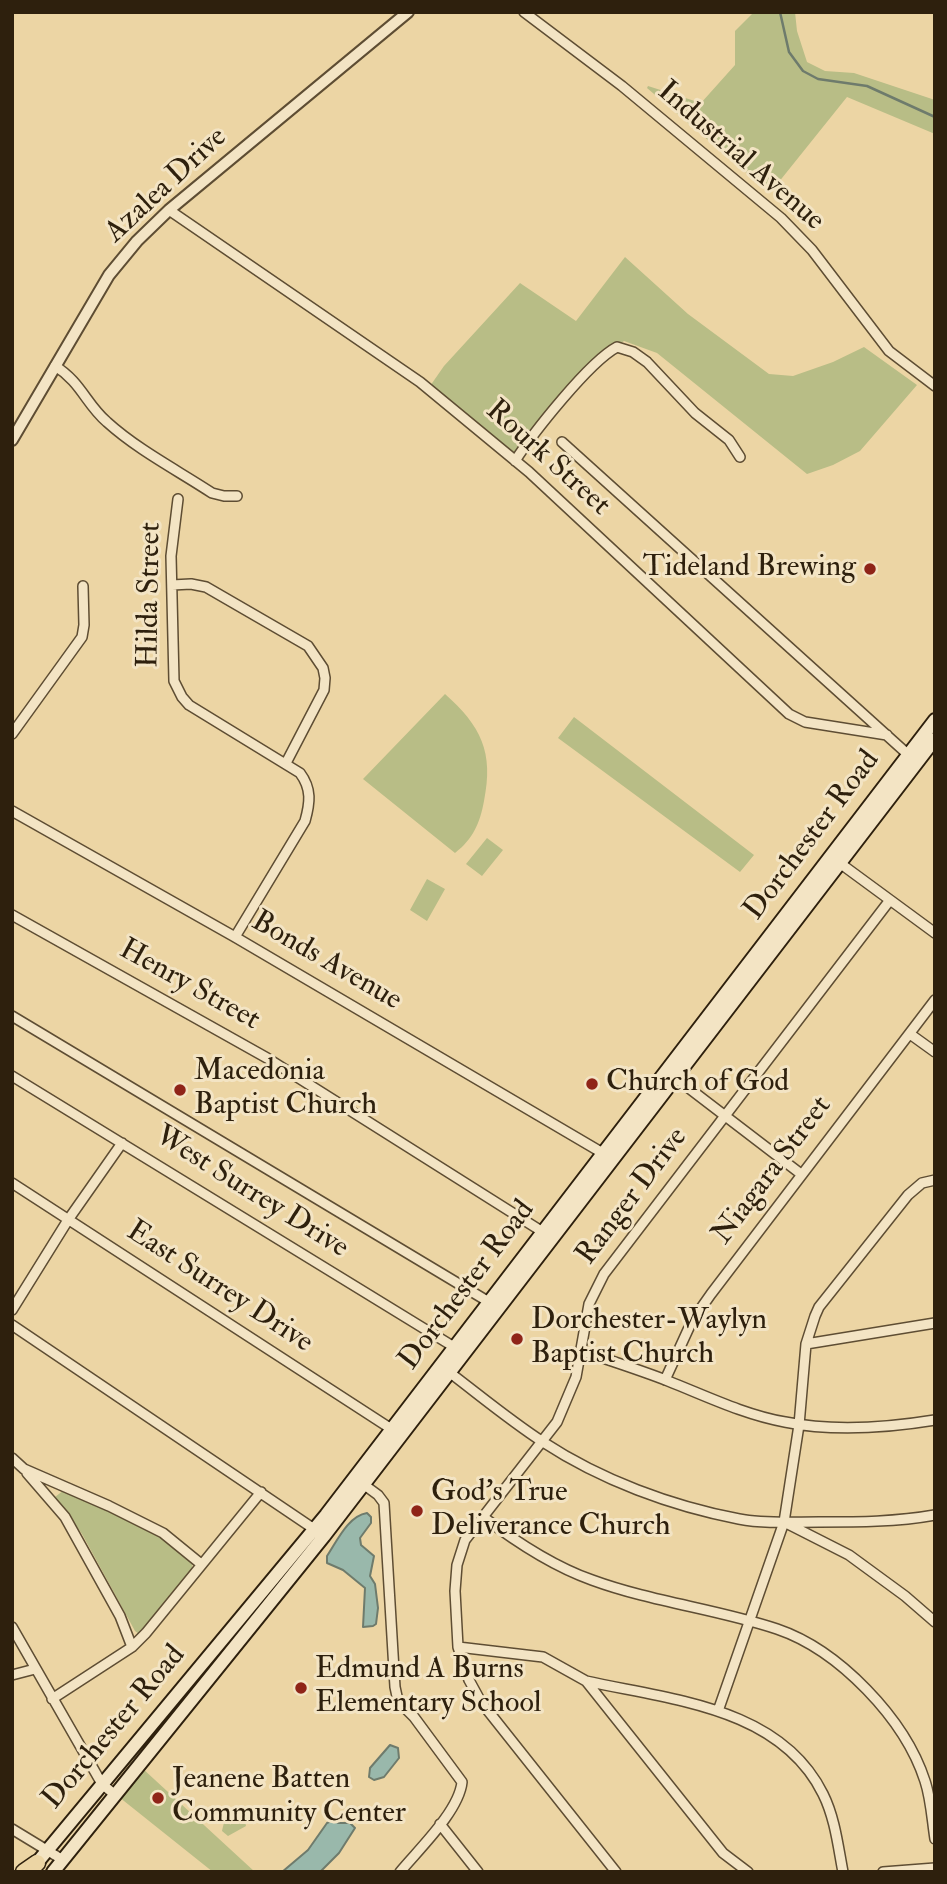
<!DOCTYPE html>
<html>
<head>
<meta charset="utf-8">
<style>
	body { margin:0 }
	#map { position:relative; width:947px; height:1884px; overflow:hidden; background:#ecd5a4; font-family:"IM FELL Double Pica",serif }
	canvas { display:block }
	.frame { position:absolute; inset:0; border:14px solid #2e200d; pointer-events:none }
</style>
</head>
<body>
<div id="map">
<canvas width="947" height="1884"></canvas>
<div class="frame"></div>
</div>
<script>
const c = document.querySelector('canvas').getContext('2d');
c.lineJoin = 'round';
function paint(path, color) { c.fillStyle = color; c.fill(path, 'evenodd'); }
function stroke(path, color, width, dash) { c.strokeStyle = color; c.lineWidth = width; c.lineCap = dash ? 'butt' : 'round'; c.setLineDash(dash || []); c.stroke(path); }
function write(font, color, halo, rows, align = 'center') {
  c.font = font + ' "IM FELL Double Pica",serif'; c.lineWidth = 6; c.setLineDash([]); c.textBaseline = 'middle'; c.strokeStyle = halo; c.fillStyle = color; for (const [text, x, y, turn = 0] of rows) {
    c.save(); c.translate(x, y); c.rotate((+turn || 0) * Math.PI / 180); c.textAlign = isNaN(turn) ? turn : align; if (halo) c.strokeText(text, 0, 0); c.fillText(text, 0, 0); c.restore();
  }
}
const green = new Path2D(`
	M754,12H795L797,31L807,62L825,71L854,73L935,100V134L847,97L770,193L647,88L648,86L701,103L735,65V31Z
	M625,257L688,314L769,374L793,376L833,362L864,347L917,385L860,451L833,465L807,474L657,353L624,341L606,353L515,461L428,389L444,366L520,283L576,321Z
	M445,694C481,726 494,752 484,801C480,823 473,839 455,853L363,779Z
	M574,717L754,855L740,872L558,738Z
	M487,838L503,850L482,876L466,864Z
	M427,879L445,889L427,921L410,910Z
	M64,1490L162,1536L193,1561L191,1573L144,1631L139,1634L135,1631L82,1534L55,1497Z
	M142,1768L255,1872H213L119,1797Z
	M234,1811L243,1812L246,1826L228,1836L222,1831C224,1822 226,1814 234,1811Z`);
const water = new Path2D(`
	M367,1513L371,1517V1523L360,1538L361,1545L374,1556L370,1576L375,1584L378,1608L376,1624L373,1626L363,1627L365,1588L343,1570L327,1563V1556C337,1541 348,1516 367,1513Z
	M390,1745L398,1748L399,1758L384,1777L374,1780L369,1777L370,1768Z
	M333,1820L338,1823H350L355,1828L339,1853L320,1872H282L308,1850L327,1823Z`);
const stream = new Path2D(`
	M780,12L789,52L803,71L818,79L867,86L935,117`);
const minor = new Path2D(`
	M524,12L622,86L781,218L812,250L889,351L935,386
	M169,210L420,382L529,472L789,714L805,722L887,735
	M55,366C81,382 86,404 107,422C138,450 177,470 212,493L224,496H237
	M562,442L913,759
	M515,461C533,433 589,362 617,347L633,352L647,362L695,413L729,440L740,457
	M178,499L171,556L174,681L182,697L189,705L300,773C312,789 310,803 305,821L235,937
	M172,585L191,584L206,587L308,646L323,668L325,678L324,690L286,763
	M12,734L82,637L84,625L83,586
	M12,811L235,937L606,1155
	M837,861L935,933
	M12,915L267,1058L546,1234
	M12,1016L494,1305
	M910,1034L935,1052
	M12,1076L459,1350
	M673,1076L801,1174
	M12,1183L396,1432
	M12,1310L68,1220L122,1143
	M12,1325L317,1531
	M806,1344L935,1323
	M582,1351C611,1361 640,1370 668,1381C706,1396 745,1415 785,1422C834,1432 886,1428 935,1420
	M445,1369C477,1393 509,1420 543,1442C601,1480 671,1506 739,1519C765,1524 793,1522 819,1522C858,1522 896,1522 935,1515
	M665,1380L692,1321L711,1294L935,1000
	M12,1458L24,1469L109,1506L163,1533L201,1564
	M27,1473L65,1517L120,1616L132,1647
	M359,1481L378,1495L384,1503L395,1687L398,1701L414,1717L462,1782C459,1811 419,1849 400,1872
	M482,1516C516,1542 552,1566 592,1580C652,1602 717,1609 777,1629C839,1650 905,1719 925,1781C931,1799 932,1820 935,1839
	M786,1523L849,1555L905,1596L935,1622
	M12,1627L102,1784L114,1794
	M458,1647L543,1657L586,1681L723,1853L748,1872
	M12,1675L35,1669
	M586,1681C671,1700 780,1707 823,1794C835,1818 838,1846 843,1872
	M52,1699L132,1647L146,1633L261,1492
	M718,1711L784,1522L799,1425L806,1344L815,1316L819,1307L908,1195L922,1183L935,1180
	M440,1824L478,1872
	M12,1829L63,1860
	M616,1872L481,1702L469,1680L458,1647L455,1591L457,1565L465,1540L557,1422L576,1377L589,1304L604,1274L890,900
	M883,1872L935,1868`);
const tertiary = new Path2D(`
	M12,440L109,275L137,241L169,210L408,12`);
const secondary = new Path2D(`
	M31,1870L326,1515L935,720
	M53,1872L324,1536L935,739`);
const motorway = new Path2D(`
	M24,1872L37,1863`);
const markers = [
	[870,569,7,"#8f2418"],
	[592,1084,7,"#8f2418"],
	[180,1090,7,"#8f2418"],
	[517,1339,7,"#8f2418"],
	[417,1511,7,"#8f2418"],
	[301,1688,7,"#8f2418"],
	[158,1798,7,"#8f2418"]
];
const streetNames = [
	["Industrial Avenue",740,157,41],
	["Azalea Drive",167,186,-43],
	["Rourk Street",547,459,42],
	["Hilda Street",151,595,-89],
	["Dorchester Road",813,836,-53],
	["Bonds Avenue",326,962,30],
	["Henry Street",189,986,29],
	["Niagara Street",773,1171,-53],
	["West Surrey Drive",251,1193,32],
	["Ranger Drive",633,1197,-53],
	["Dorchester Road",468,1286,-53],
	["East Surrey Drive",219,1288,33],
	["Dorchester Road",115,1728,-50]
];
const poiNames = [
	["Tideland Brewing",856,569,"right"],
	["Macedonia",194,1073],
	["Baptist Church",194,1107],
	["Church of God",606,1084],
	["Dorchester-Waylyn",531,1322],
	["Baptist Church",531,1356],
	["God's True",431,1494],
	["Deliverance Church",431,1528],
	["Edmund A Burns",315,1671],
	["Elementary School",315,1705],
	["Jeanene Batten",172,1781],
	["Community Center",172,1815]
];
paint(green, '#b8bd86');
paint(water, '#99b8ab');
stroke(water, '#6e7b6c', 2);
stroke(stream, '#6e7b6c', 2.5);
stroke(minor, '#5e4d33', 12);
stroke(tertiary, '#5e4d33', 14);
stroke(secondary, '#2e200d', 16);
stroke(motorway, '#2e200d', 19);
stroke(minor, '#f3e4c4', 9);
stroke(tertiary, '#f3e4c4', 10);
stroke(secondary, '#f3e4c4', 12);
stroke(motorway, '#ecd5a4', 16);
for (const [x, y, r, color] of markers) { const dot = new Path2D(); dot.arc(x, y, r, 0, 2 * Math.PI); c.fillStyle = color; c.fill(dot); stroke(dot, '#f3e4c4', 2.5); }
write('30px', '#2e200d', '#f3e4c4', streetNames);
write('30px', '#2e200d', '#f3e4c4', poiNames, 'left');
</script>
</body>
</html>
